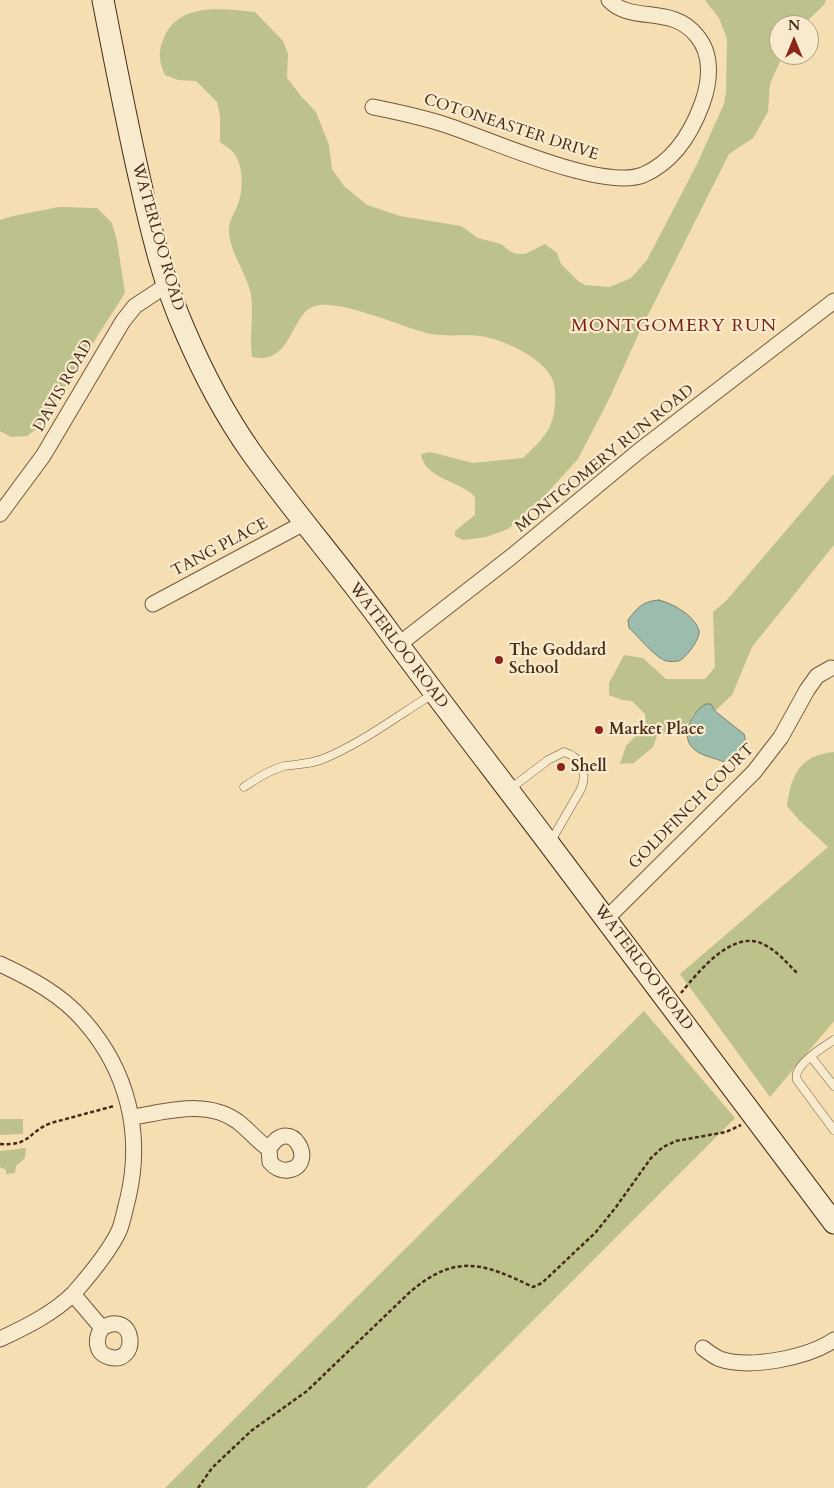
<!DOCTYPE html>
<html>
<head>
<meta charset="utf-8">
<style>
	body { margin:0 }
	#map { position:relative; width:834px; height:1488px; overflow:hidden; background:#f5dfb2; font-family:Cardo,serif }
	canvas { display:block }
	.north { position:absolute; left:769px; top:15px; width:50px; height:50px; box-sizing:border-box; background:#f8eacd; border:1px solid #b19e85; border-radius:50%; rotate:0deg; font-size:14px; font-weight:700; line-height:20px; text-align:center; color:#462c19 }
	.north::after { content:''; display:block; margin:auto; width:18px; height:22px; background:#8f2418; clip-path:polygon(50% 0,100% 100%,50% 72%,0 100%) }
</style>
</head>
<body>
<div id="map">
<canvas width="834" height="1488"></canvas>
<div class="north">N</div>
</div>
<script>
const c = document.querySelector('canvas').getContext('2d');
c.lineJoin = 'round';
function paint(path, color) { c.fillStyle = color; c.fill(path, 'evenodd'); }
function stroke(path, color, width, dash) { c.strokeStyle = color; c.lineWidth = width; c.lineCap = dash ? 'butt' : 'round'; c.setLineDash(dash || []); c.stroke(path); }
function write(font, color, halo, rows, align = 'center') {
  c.font = font + ' Cardo,serif'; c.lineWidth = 4.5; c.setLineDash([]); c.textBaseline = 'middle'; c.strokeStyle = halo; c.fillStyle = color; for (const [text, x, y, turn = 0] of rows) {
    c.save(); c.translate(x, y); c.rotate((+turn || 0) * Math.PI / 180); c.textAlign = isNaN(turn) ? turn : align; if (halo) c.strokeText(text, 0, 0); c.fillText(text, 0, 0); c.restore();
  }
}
const green = new Path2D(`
	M705,0H826L824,5L803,25H779V55H783L770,84L768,112L753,138L729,154L639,333L610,397L578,459L538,503L508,529L486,537L463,540L455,536V531L475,515V497C460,480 425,480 421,454L430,452L473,463L523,458C532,449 545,438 550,426C556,414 558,386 550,375C540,357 505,341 486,337C465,333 447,338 426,333C400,326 339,299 315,306C290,313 293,366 252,357C249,336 254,316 251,295C247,272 230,255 229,231C228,221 234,215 237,206C244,192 244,163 232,151C229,148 224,145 220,142V116L217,102L196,81L178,80L165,75C158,60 158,50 165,35C182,2 223,9 255,12L283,41L288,54L287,78L301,96L316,112L329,145L332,169L344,186L367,205L400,216L461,226L478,238L501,244L511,252L518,254H525L545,244L557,253L561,264L578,281L585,285L610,287L631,278L647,260L698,162L724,104L726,92L727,39L719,18Z
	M59,207L97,208L112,223L117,241L125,293L40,426L27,436L11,437L0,431V220L13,216Z
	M834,474V545L752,647L732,695L715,711L711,704L693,714L689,722L680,729L657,736L653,747L634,763L620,764L626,746L646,725L645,714L632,701L622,700L609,695V683L624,655L643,658L666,679H705L715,667L713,612L726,601Z
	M834,752V1021L770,1097L680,974L828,847L799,820L787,806C791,775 800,755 834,752Z
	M644,1011L735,1118L366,1488H165Z
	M0,1119H23V1134L0,1135Z
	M26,1148L25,1158L16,1166L15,1173L6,1174V1170L0,1167V1151Z`);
const water = new Path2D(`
	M659,600C673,604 693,614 699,630C701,637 689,654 682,659C679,662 672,662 667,661C656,659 638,636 629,628L628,620C637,608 643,601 659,600Z
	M706,704H711L715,711L744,734C749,747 738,754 729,762H724C715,758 702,756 695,750C678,737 692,711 706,704Z`);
const path = new Path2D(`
	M681,993C698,972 734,927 765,945C778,952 787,963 797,973
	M0,1144C32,1146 27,1132 51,1123L114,1106
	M198,1488L212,1468L251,1431L307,1391L410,1292C456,1253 483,1263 533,1287L542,1283L596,1232L616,1207L651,1158L663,1147L676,1141L726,1132L741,1125`);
const service = new Path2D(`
	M244,787C258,778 269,770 285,766C298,764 311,764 323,759C362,743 397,716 433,694
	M510,789L548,760L564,752C581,757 588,772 581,789L551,841
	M834,1040C823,1047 792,1066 797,1080L834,1130
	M811,1057L834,1086`);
const minor = new Path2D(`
	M373,107C398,112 422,117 446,125C489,139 602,191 643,175C673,162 691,134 702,104C710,82 713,55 697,36C672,4 631,24 609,0
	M0,514L43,456L123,321L135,306L167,285
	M153,604L304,523
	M398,645L511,557L639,451L834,301
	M606,919L754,772L781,737L807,690L817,676L831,668
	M0,964C30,978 62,995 84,1021C128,1071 143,1134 128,1198C125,1209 123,1221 119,1231C110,1250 88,1277 74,1293C54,1313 26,1327 0,1339
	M132,1117C167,1112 206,1099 237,1121C249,1130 257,1141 269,1149C291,1112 319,1166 288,1170C281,1171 274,1167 270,1162L269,1149
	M73,1294L102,1328C95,1338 95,1353 109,1357C140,1366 136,1308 102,1328
	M703,1348C708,1352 713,1356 720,1359C750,1369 807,1358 834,1340`);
const secondary = new Path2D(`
	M103,0C115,62 127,124 141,185C152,234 164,284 185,331C203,373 225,415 251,452C293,511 341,566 384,625C438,699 495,772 550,845C645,971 740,1097 834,1223`);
const markers = [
	[499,660,5,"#8f2418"],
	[599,730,5,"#8f2418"],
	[561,767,5,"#8f2418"]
];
const streetNames = [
	["COTONEASTER DRIVE",511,128,18],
	["WATERLOO ROAD",157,237,74],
	["DAVIS ROAD",64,386,-60],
	["MONTGOMERY RUN ROAD",605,459,-39],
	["TANG PLACE",220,548,-28],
	["WATERLOO ROAD",398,646,53],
	["GOLDFINCH COURT",692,807,-45],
	["WATERLOO ROAD",643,968,53]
];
const poiNames = [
	["The Goddard",509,651],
	["School",509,669],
	["Market Place",609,730],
	["Shell",571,767]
];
const neighbourhoodNames = [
	["MONTGOMERY RUN",674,327]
];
paint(green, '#bdc18b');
paint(water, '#9cbcae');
stroke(water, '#7a8272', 1);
stroke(service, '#72593f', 9);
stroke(minor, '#72593f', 17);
stroke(secondary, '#462c19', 23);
stroke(path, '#462c19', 2.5, [4, 2.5]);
stroke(service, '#f8eacd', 8);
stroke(minor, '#f8eacd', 15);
stroke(secondary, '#f8eacd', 21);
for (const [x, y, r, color] of markers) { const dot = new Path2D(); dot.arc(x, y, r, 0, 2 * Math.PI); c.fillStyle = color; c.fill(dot); stroke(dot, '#f8eacd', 2); }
write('16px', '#462c19', '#f8eacd', streetNames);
write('bold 16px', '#462c19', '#f8eacd', poiNames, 'left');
c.letterSpacing = '1px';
write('18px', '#7a1f14', '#f8eacd', neighbourhoodNames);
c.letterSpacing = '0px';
</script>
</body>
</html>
